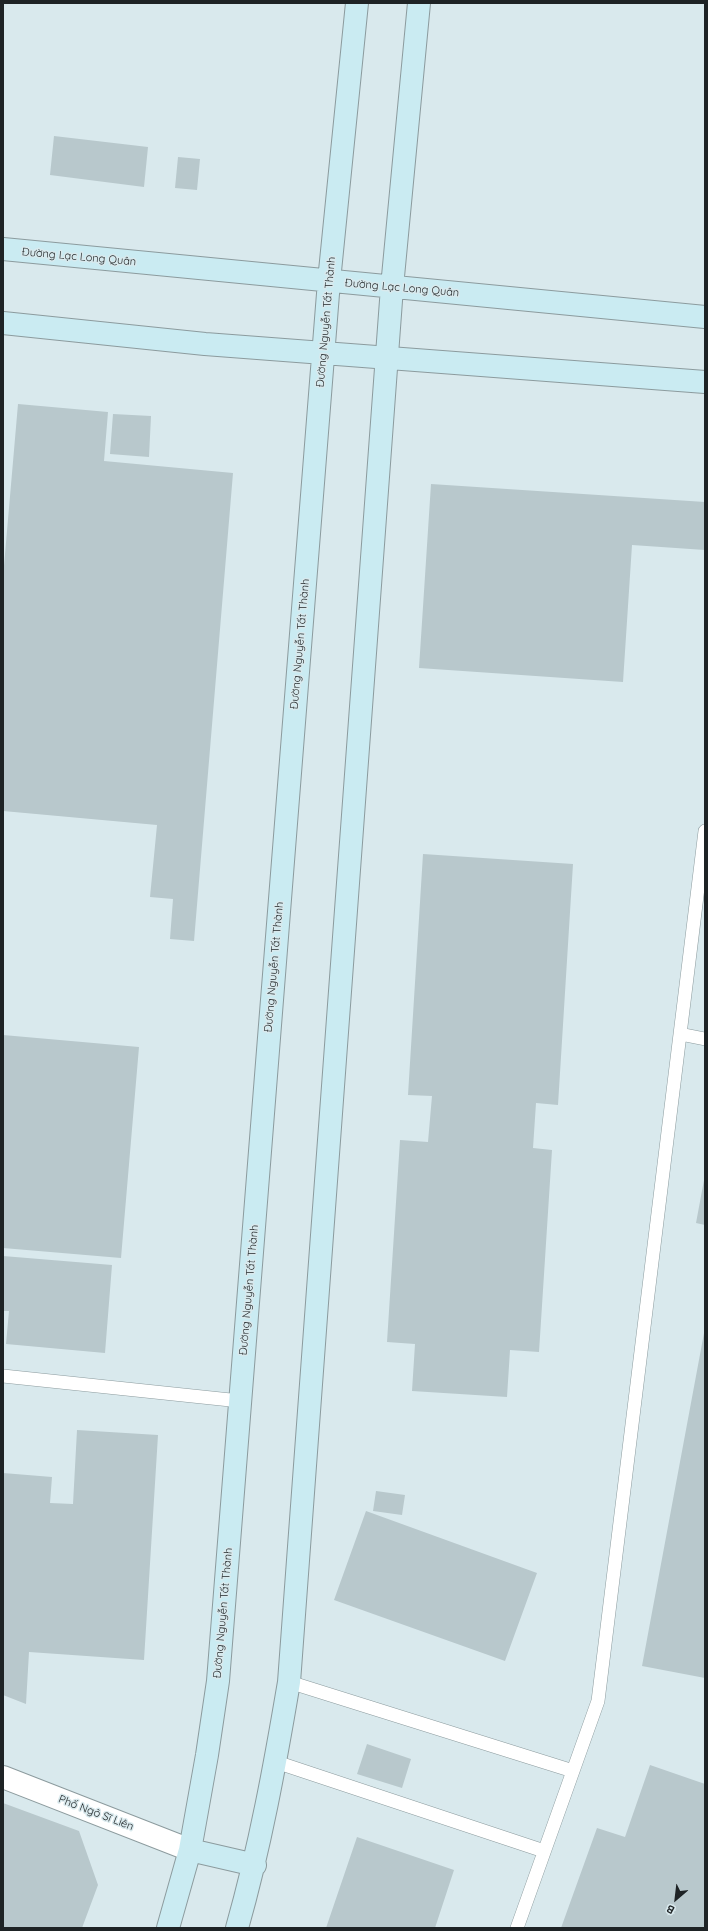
<!DOCTYPE html>
<html>
<head>
<meta charset="utf-8">
<style>
	body { margin:0 }
	#map { position:relative; width:708px; height:1931px; overflow:hidden; background:#d9e9ed; font-family:Quicksand,sans-serif }
	canvas { display:block }
	.frame { position:absolute; inset:0; border:4px solid #1e2325; pointer-events:none }
	.north { position:absolute; left:656px; top:1879px; width:40px; height:40px; -webkit-text-stroke:3px #d9e9ed; paint-order:stroke; rotate:208deg; font-size:11px; font-weight:700; line-height:16px; text-align:center; color:#1e2325 }
	.north::after { content:''; display:block; margin:auto; width:14px; height:18px; background:#1e2325; clip-path:polygon(50% 0,100% 100%,50% 72%,0 100%) }
</style>
</head>
<body>
<div id="map">
<canvas width="708" height="1931"></canvas>
<div class="frame"></div>
<div class="north">B</div>
</div>
<script>
const c = document.querySelector('canvas').getContext('2d');
c.lineJoin = 'round';
function paint(path, color) { c.fillStyle = color; c.fill(path, 'evenodd'); }
function stroke(path, color, width, dash) { c.strokeStyle = color; c.lineWidth = width; c.lineCap = dash ? 'butt' : 'round'; c.setLineDash(dash || []); c.stroke(path); }
function write(font, color, halo, rows, align = 'center') {
  c.font = font + ' Quicksand,sans-serif'; c.lineWidth = 3; c.setLineDash([]); c.textBaseline = 'middle'; c.strokeStyle = halo; c.fillStyle = color; for (const [text, x, y, turn = 0] of rows) {
    c.save(); c.translate(x, y); c.rotate((+turn || 0) * Math.PI / 180); c.textAlign = isNaN(turn) ? turn : align; if (halo) c.strokeText(text, 0, 0); c.fillText(text, 0, 0); c.restore();
  }
}
const building = new Path2D(`
	M54,136L148,147L144,187L50,175Z
	M178,157L200,159L197,190L175,188Z
	M18,404L108,412L104,461L233,473L194,941L170,939L173,899L150,897L157,825L3,811V577Z
	M113,414L151,416L149,457L110,454Z
	M431,484L705,502V550L632,545L623,682L419,668Z
	M423,854L573,864L558,1105L536,1103L533,1148L552,1150L539,1352L510,1350L507,1397L412,1391L415,1344L387,1342L400,1140L428,1142L432,1096L408,1095Z
	M3,1035L139,1047L121,1258L3,1248Z
	M704,1180H705V1225L696,1223Z
	M3,1256L112,1265L105,1353L6,1344L9,1311H3Z
	M704,1333H705V1678L642,1666Z
	M77,1430L158,1435L144,1660L29,1652L26,1704L3,1695V1473L52,1477L50,1503L73,1504Z
	M376,1491L405,1495L402,1515L373,1511Z
	M366,1511L537,1573L505,1661L334,1600Z
	M367,1744L411,1759L402,1788L357,1774Z
	M650,1765L705,1784V1928H561L597,1828L625,1837Z
	M3,1803L79,1831L98,1885L82,1928H3Z
	M357,1837L454,1870L435,1928H326Z`);
const service = new Path2D(`
	M680,1034L705,1039
	M3,1376L240,1401
	M289,1682L573,1771
	M276,1762L544,1851
	M517,1928L598,1701L705,831`);
const minor = new Path2D(`
	M3,1777L190,1850`);
const secondary = new Path2D(`
	M3,249L705,317
	M3,323L205,344L705,382
	M190,1850L255,1865
	M168,1928L190,1850L207,1755L218,1681L329,281L357,3
	M237,1928C260,1847 275,1765 289,1682L392,287L419,3`);
const streetNames = [
	["Đường Lạc Long Quân",79,257,5],
	["Đường Lạc Long Quân",402,288,5],
	["Đường Nguyễn Tất Thành",326,322,-85],
	["Đường Nguyễn Tất Thành",300,644,-85],
	["Đường Nguyễn Tất Thành",274,967,-85],
	["Đường Nguyễn Tất Thành",249,1290,-85],
	["Đường Nguyễn Tất Thành",223,1613,-85],
	["Phố Ngô Sĩ Liên",96,1813,21]
];
paint(building, '#b8c8cc');
stroke(service, '#8c9b9e', 14);
stroke(minor, '#8c9b9e', 24);
stroke(secondary, '#8c9b9e', 24);
stroke(service, '#fff', 13);
stroke(minor, '#fff', 22);
stroke(secondary, '#caebf2', 22);
write('11px', '#1e2325', '#d9e9ed', streetNames);
</script>
</body>
</html>
